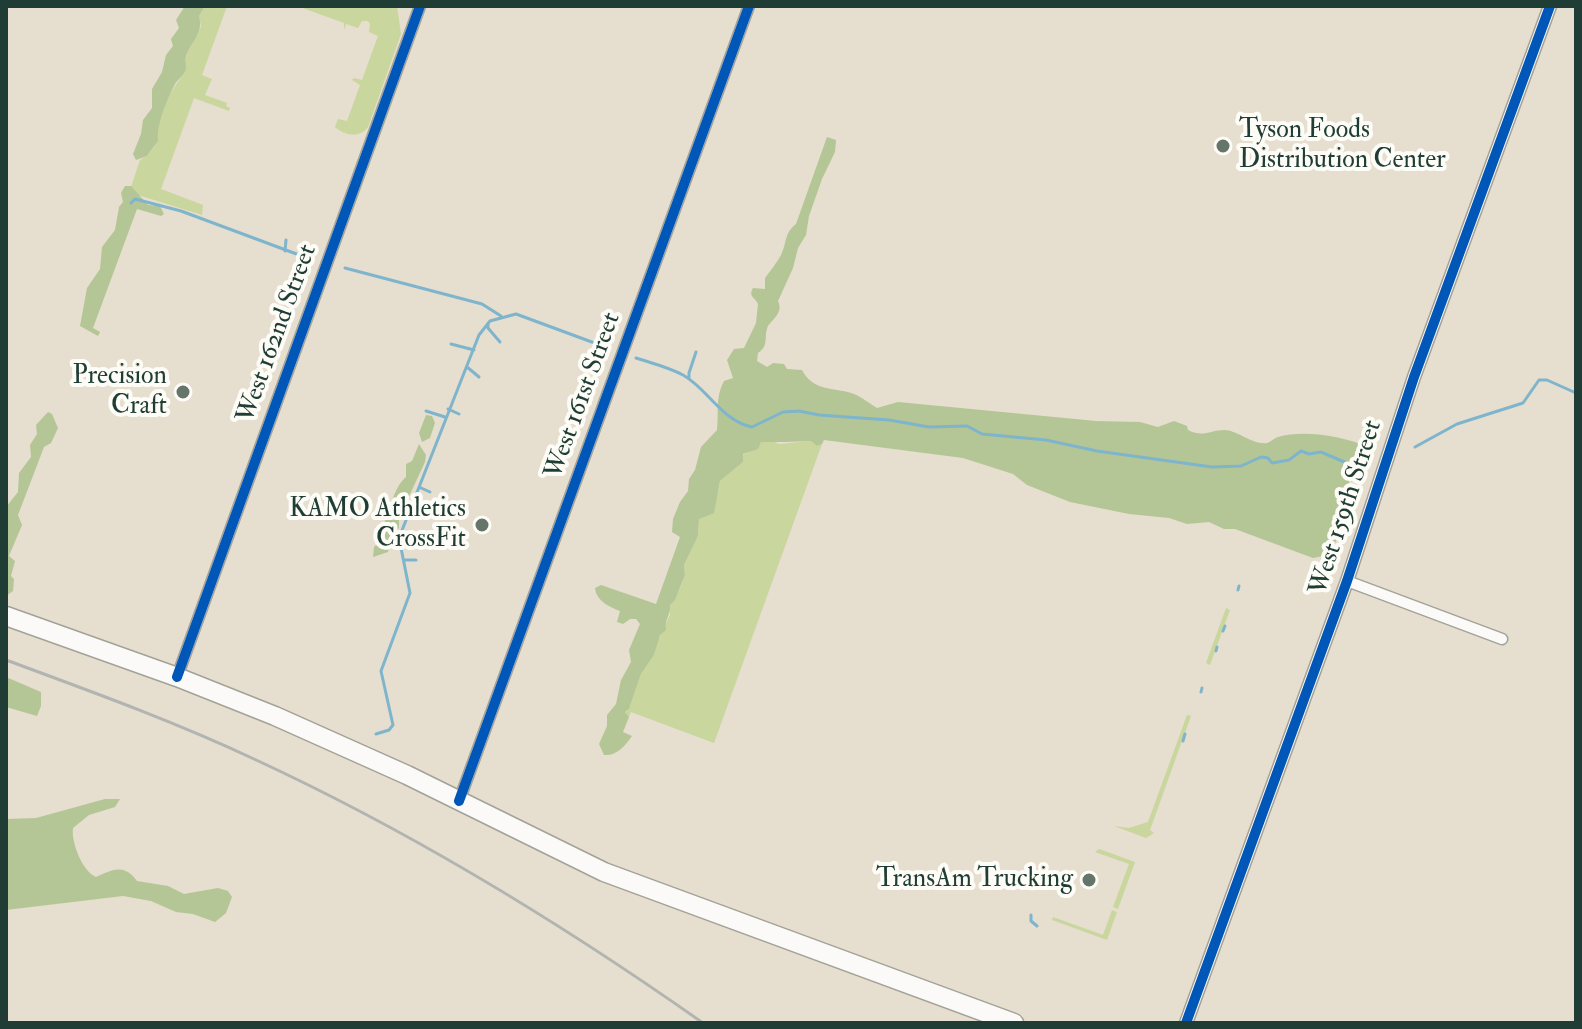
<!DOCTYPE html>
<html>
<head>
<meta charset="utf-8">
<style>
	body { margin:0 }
	#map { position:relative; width:1582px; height:1029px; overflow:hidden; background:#e6dece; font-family:"IM FELL Double Pica",serif }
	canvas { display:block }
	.frame { position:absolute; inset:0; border:8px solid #1f3d34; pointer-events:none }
</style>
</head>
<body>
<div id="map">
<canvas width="1582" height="1029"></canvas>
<div class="frame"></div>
</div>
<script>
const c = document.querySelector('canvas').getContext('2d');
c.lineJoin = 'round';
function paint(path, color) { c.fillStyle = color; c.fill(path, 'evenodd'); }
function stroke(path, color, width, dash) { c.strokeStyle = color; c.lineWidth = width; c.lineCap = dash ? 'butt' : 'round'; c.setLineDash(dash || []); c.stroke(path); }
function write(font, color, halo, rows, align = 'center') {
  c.font = font + ' "IM FELL Double Pica",serif'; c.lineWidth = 8; c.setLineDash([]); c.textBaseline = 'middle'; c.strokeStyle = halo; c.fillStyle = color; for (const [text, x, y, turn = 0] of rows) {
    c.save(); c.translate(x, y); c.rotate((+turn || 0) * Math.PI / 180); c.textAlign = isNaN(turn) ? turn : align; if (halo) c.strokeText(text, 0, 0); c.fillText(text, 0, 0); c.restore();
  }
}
const green = new Path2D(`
	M205,6H227L202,75L212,79L205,95L227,103L226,106L230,108L229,111L194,98L161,189L203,205L202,215L138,195L131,187L140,160L147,156L155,146L157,128L167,98L184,73L187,53L198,34L201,26L199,16Z
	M297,6H397L401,34L368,127C359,139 344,135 335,127L338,119L347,121L360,85L352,80L354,78L362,80L378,36L369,32L370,24L368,21H362L358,28L346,24L344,30V23Z
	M772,441L779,444L811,441L817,446L822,444L714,743L631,712L629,717L625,713L629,709L641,674L654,655L657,642L670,615V605L679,591L685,575L684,565L698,536L699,519C711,510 719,496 720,481L743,462V455L757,448L761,442Z
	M1226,608L1230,610L1210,665L1206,663Z
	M1187,715L1191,716L1150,830L1154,833L1146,838L1114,826L1129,828L1148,822Z
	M1099,849L1135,862L1118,909L1113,907L1129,864L1095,852Z
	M1112,910L1117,912L1107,940L1052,920L1053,917L1103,935Z`);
const forest = new Path2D(`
	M185,6H205L199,16C204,33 191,42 186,56C185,60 186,64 186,68C185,75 178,79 175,84C167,99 156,125 158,141L147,156L136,160L133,154L141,134L143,120L152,108V89L162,72L166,55L173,46L171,39L179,28L176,20Z
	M827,137L836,140L835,152L822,179L809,216L806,235L798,248L793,268L778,301C783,312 775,317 768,326C763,337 770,345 758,353L757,361L767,367L773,363L784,364L787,369L802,370C813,392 835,387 854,394C862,397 870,404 877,408L898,402L1096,421L1140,422L1158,427L1174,421L1187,426L1188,430C1203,438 1210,430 1225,430C1239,431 1252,445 1267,443C1271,442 1274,438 1278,437C1301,430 1338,435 1360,444L1361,450L1350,469L1347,509L1333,549L1328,555L1313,558L1235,529H1224L1209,522L1187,524L1169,518L1129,514L1070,502L1027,485L1013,474L963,458L824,440L822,444L817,446L811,441C793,442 778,442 761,442L758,449L743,454V462L720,481L714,513L699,519L698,536L684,565L685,575L675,600L670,605C671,615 664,620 666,630L660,635L654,655L641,674L629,709L625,712L629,717L623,732L632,736C625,746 617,756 604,755L599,744L607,726V715L616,704L621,680L631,662L629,650L640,624L636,619H630L623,624L617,622L620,611C610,607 596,601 595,588L601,585L656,604L680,537L672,532L673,519L680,502L688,491L689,479L695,470L701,447L717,430C719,412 715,398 724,381L733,378L727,360L734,349L744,348L756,323L758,304C755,297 748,297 753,288L765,289V278C771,270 776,264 781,255C787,243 784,233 796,224Z
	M125,186H131L148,205L160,206L164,214L161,216L137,209L93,328L100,332L98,336L80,326L87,288L100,269L102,247L115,230L119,207L123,202L121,193Z
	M48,412L52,414L58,428L51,443L44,447L18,515L22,525L9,556L15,561L11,576L14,579L13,591L6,596V507L18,492L19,473L31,457L30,445L37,434L36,425Z
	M426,415L432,416L435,423L430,438L422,442L419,433Z
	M419,444L426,455L425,462L399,518V528L391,537L388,552L373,557L374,547L383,539L385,532L383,526C390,511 393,488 406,477V464L412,461Z
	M6,677L41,692V706L37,716L6,707Z
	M105,799H120L115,807L89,815L73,828C71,842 82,871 96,877C114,869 124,864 137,881L168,886L184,894L218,888L228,891L232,897L226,913L215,922L193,914L176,912L151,901L123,896L6,910V819L36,818Z`);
const stream = new Path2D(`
	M131,203L135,199L181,211L310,259
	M285,251L286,240
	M345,268L482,304L501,316
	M488,323V328L500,342
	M451,344L474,350
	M636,358C651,363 668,367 683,375C708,389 722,421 752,427L783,412L799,411L819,415L889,420L929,427L967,426L982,434L1046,440L1097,451L1212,467L1241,466L1261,457L1268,458L1272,463L1289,460L1301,451L1309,454L1321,452L1356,467
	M467,367L479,377
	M689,379V373L696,352
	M448,409L459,414
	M426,411L445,417
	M1415,447L1457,424L1523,403L1539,380H1547L1576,393
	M419,487L430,492
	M402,533L413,537
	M404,560H416
	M1238,590L1239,586
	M1223,631L1225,626
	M1216,651L1217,647
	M1201,692L1202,688
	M376,734L389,730L393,725L381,671L410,593L399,538L479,335L490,321L516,314L608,348
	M1183,741L1185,734
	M1031,915V921L1037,926`);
const minor = new Path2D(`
	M1347,581L1502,639
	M177,677L420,6
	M459,801L749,6`);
const tertiary = new Path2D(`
	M1186,1023L1347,581L1414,377L1550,6`);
const trunk = new Path2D(`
	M6,616L177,677L275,716L407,775L604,872L1014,1023`);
const rail = new Path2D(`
	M6,660C90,691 173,721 254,759C412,832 561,923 703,1023`);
const cycleway = new Path2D(`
	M177,677L420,6
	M459,801L749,6
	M1186,1023L1347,581L1414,377L1550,6`);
const markers = [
	[1223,146,8,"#65756a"],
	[183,392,8,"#65756a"],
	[482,525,8,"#65756a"],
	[1089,880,8,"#65756a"]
];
const poiNames = [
	["Tyson Foods",1239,131,"left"],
	["Distribution Center",1239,161,"left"],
	["Precision",167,377],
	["Craft",167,407],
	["KAMO Athletics",466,510],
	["CrossFit",466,540],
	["TransAm Trucking",1073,880]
];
const streetNames = [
	["West 162nd Street",278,334,-70],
	["West 161st Street",584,396,-70],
	["West 159th Street",1347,508,-72]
];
paint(green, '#c9d69e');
paint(forest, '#b4c696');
stroke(stream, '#7eb5cd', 3);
stroke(minor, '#a3a298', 13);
stroke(tertiary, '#a3a298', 15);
stroke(trunk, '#a3a298', 21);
stroke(minor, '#fbfaf8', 10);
stroke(tertiary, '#fbfaf8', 12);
stroke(trunk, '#fbfaf8', 18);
stroke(rail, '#b2b4b1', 3);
stroke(cycleway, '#0057b8', 10);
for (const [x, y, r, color] of markers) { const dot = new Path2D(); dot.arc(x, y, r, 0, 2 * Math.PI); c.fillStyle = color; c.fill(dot); stroke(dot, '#fdfcf7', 3); }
write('26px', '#1f3d34', '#fdfcf7', poiNames, 'right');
write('26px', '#1f3d34', '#fdfcf7', streetNames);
</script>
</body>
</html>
